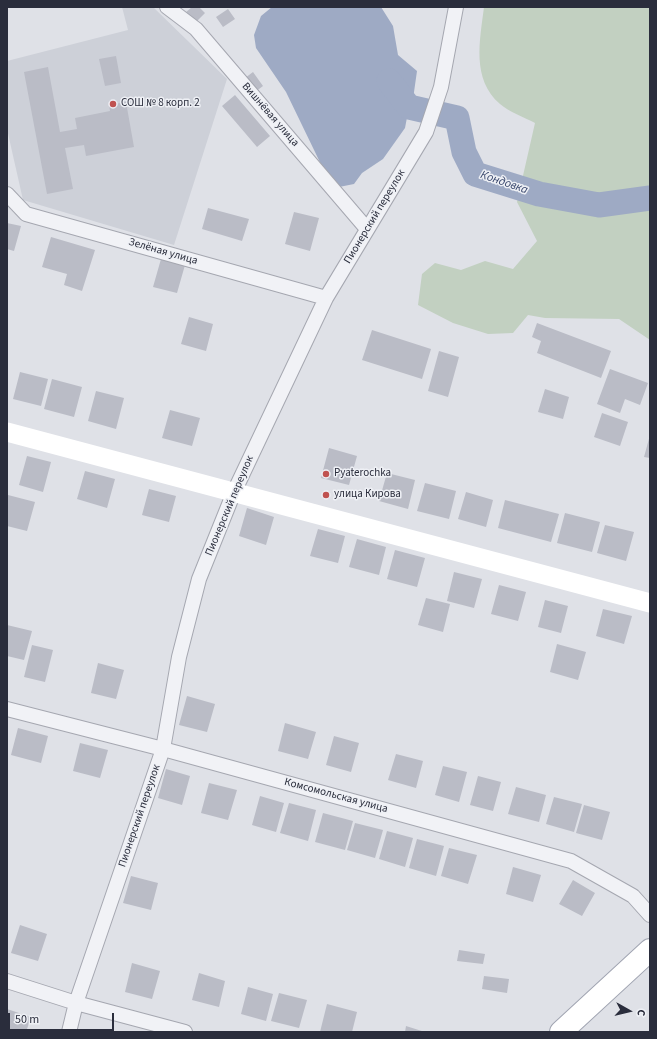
<!DOCTYPE html>
<html>
<head>
<meta charset="utf-8">
<style>
	body { margin:0 }
	#map { position:relative; width:657px; height:1039px; overflow:hidden; background:#dfe1e7; font-family:"Source Sans 3",sans-serif }
	canvas { display:block }
	.frame { position:absolute; inset:0; border:8px solid #2a2d3c; pointer-events:none }
	.north { position:absolute; left:609px; top:991px; width:40px; height:40px; -webkit-text-stroke:3px #eef0f5; paint-order:stroke; rotate:98deg; font-size:11px; font-weight:700; line-height:16px; text-align:center; color:#2a2d3c }
	.north::after { content:''; display:block; margin:auto; width:14px; height:18px; background:#2a2d3c; clip-path:polygon(50% 0,100% 100%,50% 72%,0 100%) }
	.scale { position:absolute; left:8px; top:1013px; width:106px; height:18px; box-sizing:border-box; border:2px solid #2a2d3c; border-top:0; padding-left:5px; font-size:12px; line-height:14px; white-space:nowrap; color:#2a2d3c; -webkit-text-stroke:3px #eef0f5; paint-order:stroke }
</style>
</head>
<body>
<div id="map">
<canvas width="657" height="1039"></canvas>
<div class="frame"></div>
<div class="north">С</div>
<div class="scale">50 m</div>
</div>
<script>
const c = document.querySelector('canvas').getContext('2d');
c.lineJoin = 'round';
function paint(path, color) { c.fillStyle = color; c.fill(path, 'evenodd'); }
function stroke(path, color, width, dash) { c.strokeStyle = color; c.lineWidth = width; c.lineCap = dash ? 'butt' : 'round'; c.setLineDash(dash || []); c.stroke(path); }
function write(font, color, halo, rows, align = 'center') {
  c.font = font + ' "Source Sans 3",sans-serif'; c.lineWidth = 3; c.setLineDash([]); c.textBaseline = 'middle'; c.strokeStyle = halo; c.fillStyle = color; for (const [text, x, y, turn = 0] of rows) {
    c.save(); c.translate(x, y); c.rotate((+turn || 0) * Math.PI / 180); c.textAlign = isNaN(turn) ? turn : align; if (halo) c.strokeText(text, 0, 0); c.fillText(text, 0, 0); c.restore();
  }
}
const built = new Path2D(`
	M122,7H153L227,79L174,245L23,200L7,129V61L128,30Z`);
const green = new Path2D(`
	M484,7H650V340L619,319L545,318L528,315L513,333L488,334L453,323L418,305L422,274L435,263L461,270L485,261L513,269L537,241L517,202L535,123C524,117 509,112 500,104C471,79 480,40 484,7Z`);
const water = new Path2D(`
	M272,7H381L393,26L398,55L417,71L413,99L409,107L405,128L383,159L362,173L354,184L339,187L330,183L286,92L256,48L254,35L261,16Z`);
const river = new Path2D(`
	M389,81L409,107L457,118L464,152L475,174L539,194L599,205L650,198`);
const building = new Path2D(`
	M192,7H199L205,13L195,23L185,13Z
	M228,9L235,19L223,27L216,17Z
	M116,56L121,83L105,86L99,59Z
	M48,67L60,132L77,129L75,118L110,111L109,105L126,102L134,147L86,156L84,145L65,148L73,189L47,194L24,72Z
	M253,72L263,86L255,92L245,78Z
	M235,95L270,136L257,147L222,106Z
	M208,208L249,219L242,241L202,229Z
	M294,212L319,218L310,251L285,244Z
	M7,223L21,226L14,251L7,249Z
	M51,237L95,250L82,291L64,285L67,274L42,267Z
	M161,259L185,265L177,293L153,287Z
	M189,317L213,324L206,351L181,344Z
	M537,323L611,351L601,378L537,353L541,341L532,337Z
	M372,330L431,349L422,379L362,360Z
	M439,351L459,357L448,397L428,391Z
	M610,369L648,383L640,405L625,399L620,413L597,404Z
	M20,372L48,379L41,406L13,399Z
	M52,379L82,387L74,417L44,409Z
	M545,389L569,397L563,419L538,412Z
	M96,391L124,398L116,429L88,421Z
	M170,410L200,418L192,446L162,438Z
	M602,413L628,422L620,446L594,437Z
	M650,435V458L644,457Z
	M329,448L357,456L349,485L321,478Z
	M27,456L51,462L43,492L19,485Z
	M85,471L115,479L107,508L77,499Z
	M387,473L415,480L408,509L379,501Z
	M425,483L456,491L449,519L417,511Z
	M149,489L176,496L169,522L142,515Z
	M466,492L493,500L486,527L458,519Z
	M8,495L35,502L27,531L7,526Z
	M505,500L559,514L551,542L498,528Z
	M247,508L274,517L266,545L239,536Z
	M565,513L600,522L592,552L557,543Z
	M605,525L634,532L626,561L597,553Z
	M318,529L345,536L338,563L310,556Z
	M357,539L386,547L379,575L349,567Z
	M395,550L425,558L417,587L387,579Z
	M454,572L482,579L474,608L447,601Z
	M499,585L526,592L518,621L491,614Z
	M426,598L450,604L443,632L418,625Z
	M545,600L568,606L561,633L538,627Z
	M603,609L632,616L624,644L596,636Z
	M7,625L32,631L24,660L7,656Z
	M557,644L586,652L578,680L550,672Z
	M32,645L53,650L45,682L24,677Z
	M98,663L124,670L116,699L91,693Z
	M187,696L215,704L207,732L179,725Z
	M285,723L316,732L308,759L278,751Z
	M18,728L48,736L41,763L11,755Z
	M334,736L359,743L351,772L326,765Z
	M80,743L108,750L100,778L73,771Z
	M396,754L423,761L416,788L388,780Z
	M443,766L467,772L459,802L435,795Z
	M166,769L190,776L182,805L158,798Z
	M478,776L501,782L493,811L470,805Z
	M209,783L237,790L228,820L201,813Z
	M516,787L546,795L539,822L508,814Z
	M260,796L284,803L276,832L252,825Z
	M554,797L582,804L574,832L546,824Z
	M289,803L316,810L308,841L280,833Z
	M584,805L610,812L602,840L576,833Z
	M323,813L353,821L345,850L315,842Z
	M355,823L383,830L375,858L347,850Z
	M387,831L413,838L405,867L379,859Z
	M417,839L444,846L436,876L409,868Z
	M449,848L477,855L468,884L441,876Z
	M513,867L541,875L533,902L506,894Z
	M131,876L158,883L151,910L123,903Z
	M573,880L595,893L582,916L559,904Z
	M20,925L47,934L38,961L11,953Z
	M459,950L485,954L483,964L457,961Z
	M132,963L160,971L152,999L125,992Z
	M199,973L225,981L219,1007L192,1000Z
	M484,976L509,979L507,993L482,989Z
	M248,987L273,994L266,1021L241,1014Z
	M279,993L307,1000L299,1028L271,1021Z
	M327,1004L357,1012L352,1032H320Z
	M7,1009L31,1017L26,1032H7Z
	M406,1026L425,1032H405Z`);
const street = new Path2D(`
	M167,7L196,29L367,229
	M7,194L26,214L326,298
	M7,709L163,749L571,861L633,896L650,915
	M7,981L76,1003L185,1032
	M69,1032L76,1003L163,749L179,657L199,579L234,492L326,298L426,132L441,87L456,7`);
const secondary = new Path2D(`
	M7,432L650,603`);
const primary = new Path2D(`
	M561,1032L650,950`);
const markers = [
	[113,104,4,"#c05250"],
	[326,474,4,"#c05250"],
	[326,495,4,"#c05250"]
];
const poiNames = [
	["СОШ № 8 корп. 2",121,104],
	["Pyaterochka",334,474],
	["улица Кирова",334,495]
];
const streetNames = [
	["Вишнёвая улица",270,115,49],
	["Пионерский переулок",375,217,-59],
	["Зелёная улица",163,252,16],
	["Пионерский переулок",230,506,-67],
	["Комсомольская улица",336,796,15],
	["Пионерский переулок",140,816,-71]
];
const waterNames = [
	["Кондовка",504,183,19]
];
paint(built, '#cdd0d8');
paint(green, '#c2d0c1');
paint(water, '#9eaac4');
stroke(river, '#9eaac4', 25);
paint(building, '#babcc6');
stroke(street, '#a5a7b0', 16);
stroke(primary, '#a0a4b1', 24);
stroke(street, '#f1f2f6', 14);
stroke(secondary, '#fff', 19);
stroke(primary, '#fff', 22);
for (const [x, y, r, color] of markers) { const dot = new Path2D(); dot.arc(x, y, r, 0, 2 * Math.PI); c.fillStyle = color; c.fill(dot); stroke(dot, '#eef0f5', 1.5); }
write('11px', '#2a2d3c', '#eef0f5', poiNames, 'left');
write('11px', '#2a2d3c', '#eef0f5', streetNames);
write('italic 12px', '#38466c', '#eef0f5', waterNames);
</script>
</body>
</html>
